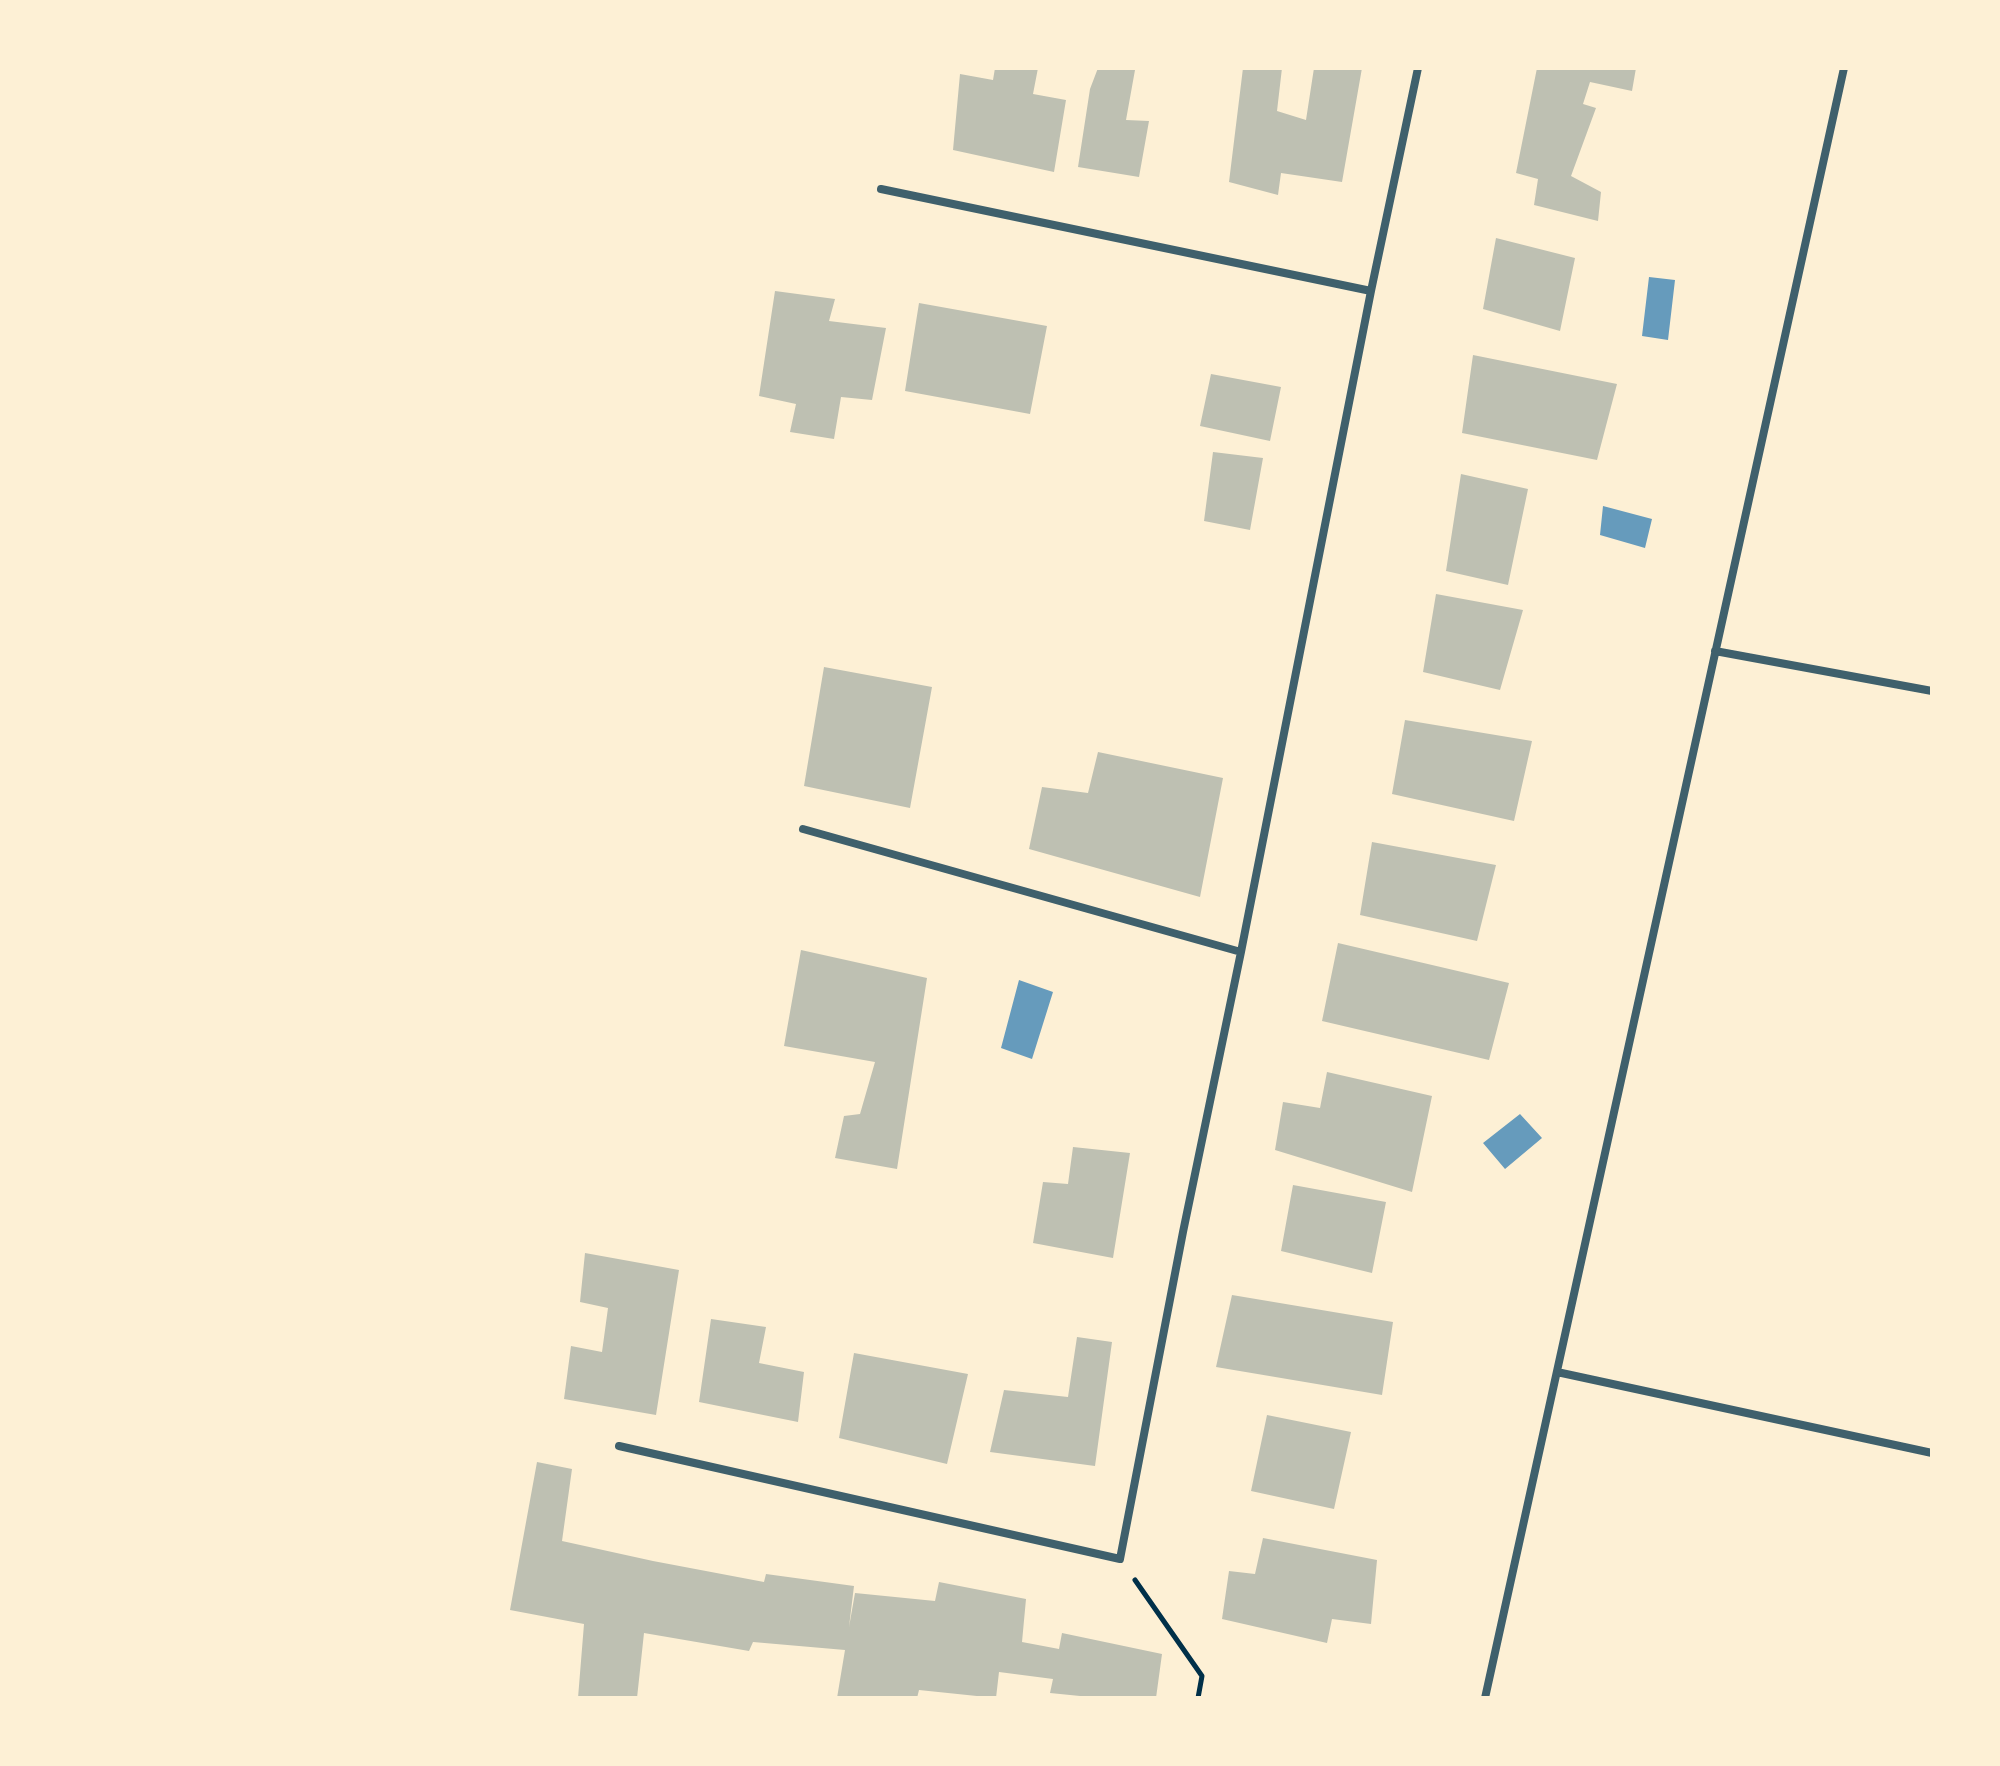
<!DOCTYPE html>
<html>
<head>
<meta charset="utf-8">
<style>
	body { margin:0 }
	#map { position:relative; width:2000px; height:1766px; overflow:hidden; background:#fdf0d5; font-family:"Sofia Sans Condensed",sans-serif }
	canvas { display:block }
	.frame { position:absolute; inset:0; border:70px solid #fdf0d5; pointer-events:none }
</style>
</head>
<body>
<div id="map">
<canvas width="2000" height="1766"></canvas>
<div class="frame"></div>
</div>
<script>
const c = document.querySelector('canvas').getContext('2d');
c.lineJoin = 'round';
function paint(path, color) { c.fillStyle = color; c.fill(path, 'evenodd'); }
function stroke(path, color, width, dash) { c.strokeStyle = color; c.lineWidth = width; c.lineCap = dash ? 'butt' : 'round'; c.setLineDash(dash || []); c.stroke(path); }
const water = new Path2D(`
	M1649,277L1675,280L1668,340L1642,336Z
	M1603,506L1652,519L1645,548L1600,535Z
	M1019,980L1053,992L1032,1059L1001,1048Z
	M1520,1114L1542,1138L1505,1169L1483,1143Z`);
const building = new Path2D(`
	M995,68H1038L1033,94L1066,100L1054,172L953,150L960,74L993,80Z
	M1098,68L1135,70L1126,120L1149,121L1139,177L1078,167L1090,89Z
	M1243,68H1282L1277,111L1306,120L1314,68H1362L1342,182L1281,173L1278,195L1229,182Z
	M1537,68H1636L1632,91L1590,82L1583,104L1596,108L1571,176L1601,192L1598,221L1534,205L1538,179L1516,173Z
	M1496,238L1575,258L1560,331L1483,309Z
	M775,291L835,299L829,321L886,328L872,400L841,397L834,439L790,432L796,404L759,396Z
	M919,303L1047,326L1030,414L905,391Z
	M1473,355L1617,384L1597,460L1462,433Z
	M1211,374L1281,387L1270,441L1200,426Z
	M1213,452L1263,458L1250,530L1204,521Z
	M1461,474L1528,489L1508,585L1446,571Z
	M1436,594L1523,610L1500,690L1423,672Z
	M824,667L932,687L910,808L804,786Z
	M1405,720L1532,741L1514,821L1392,794Z
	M1098,752L1223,778L1200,897L1029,849L1042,787L1088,793Z
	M1372,842L1496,865L1477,941L1360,915Z
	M1338,943L1509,983L1489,1060L1322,1021Z
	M801,950L927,978L897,1169L835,1158L844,1116L860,1114L875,1062L784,1046Z
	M1327,1072L1432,1096L1412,1192L1275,1150L1283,1102L1320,1108Z
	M1073,1147L1130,1153L1113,1258L1033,1243L1043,1182L1068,1184Z
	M1293,1185L1386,1202L1372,1273L1281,1251Z
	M585,1253L679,1270L656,1415L564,1399L571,1346L602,1352L608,1308L580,1302Z
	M1232,1295L1393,1322L1382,1395L1216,1367Z
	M711,1319L766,1327L759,1363L804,1372L798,1422L699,1402Z
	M1077,1337L1112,1342L1095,1466L990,1452L1004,1390L1068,1397Z
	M854,1353L968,1374L947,1464L839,1438Z
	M1267,1415L1351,1432L1334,1509L1251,1491Z
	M537,1462L572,1469L562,1541L653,1561L764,1582L766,1574L854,1586L849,1627L855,1593L935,1601L939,1582L1026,1599L1022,1642L1059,1649L1062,1633L1162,1654L1156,1698H1080V1696L1050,1693L1053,1679L999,1672L996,1698L919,1690L917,1698H837L845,1650L753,1642L749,1651L644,1633L637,1698H578L584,1624L510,1610Z
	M1263,1538L1377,1560L1371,1624L1332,1619L1327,1643L1222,1619L1229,1571L1255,1574Z`);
const path = new Path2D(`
	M1135,1580L1202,1676L1198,1698`);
const minor = new Path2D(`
	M881,189L1371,291
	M1715,651L1932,691
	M803,829L1241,952
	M1557,1372L1932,1453
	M619,1446L1120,1559L1183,1232L1241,952L1371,291L1418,68
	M1485,1698L1844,68`);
paint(water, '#669bbc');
paint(building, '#bec0b2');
stroke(path, '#003049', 5);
stroke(minor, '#3f606c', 8);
</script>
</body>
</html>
